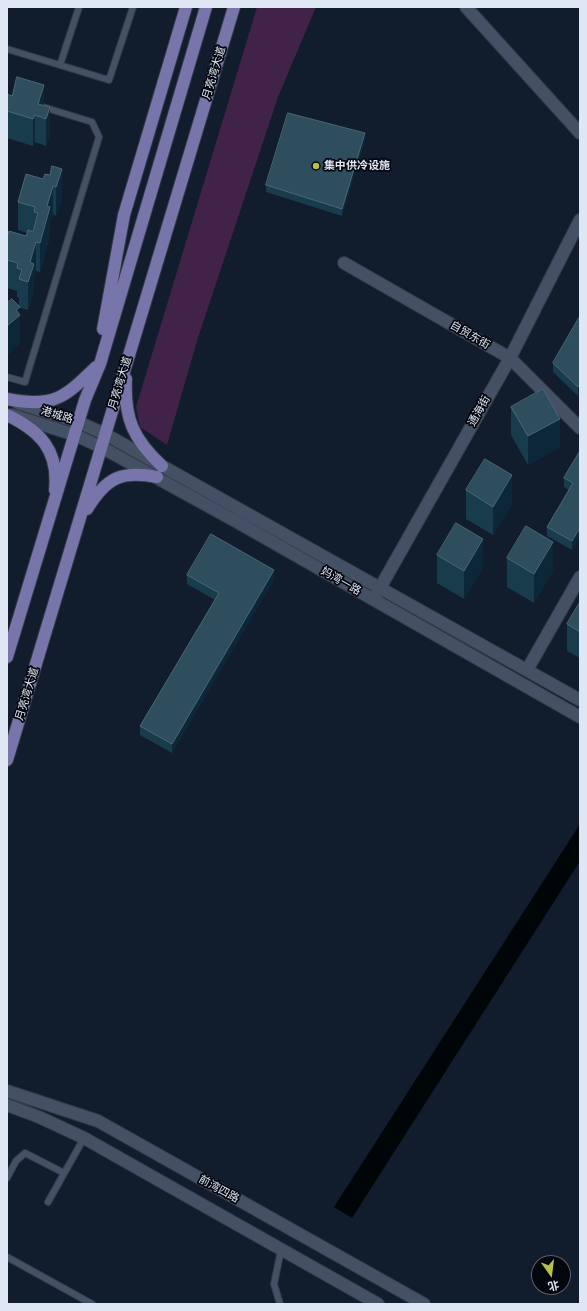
<!DOCTYPE html>
<html>
<head>
<meta charset="utf-8">
<style>
	body { margin:0 }
	#map { position:relative; width:587px; height:1311px; overflow:hidden; background:#111c2d; font-family:"Public Sans","Noto Sans SC",sans-serif }
	canvas { display:block }
	.frame { position:absolute; inset:0; border:8px solid #e0e7f4; pointer-events:none }
	.north { position:absolute; left:531px; top:1255px; width:40px; height:40px; box-sizing:border-box; background:#04060e; border:1px solid #5c606a; border-radius:50%; rotate:166deg; font-size:11px; font-weight:700; line-height:16px; text-align:center; color:#e0e7f4 }
	.north::after { content:''; display:block; margin:auto; width:14px; height:18px; background:#b9c046; clip-path:polygon(50% 0,100% 100%,50% 72%,0 100%) }
</style>
</head>
<body>
<div id="map">
<canvas width="587" height="1311"></canvas>
<div class="frame"></div>
<div class="north">北</div>
</div>
<script>
const c = document.querySelector('canvas').getContext('2d');
c.lineJoin = 'round';
function paint(path, color) { c.fillStyle = color; c.fill(path, 'evenodd'); }
function stroke(path, color, width, dash) { c.strokeStyle = color; c.lineWidth = width; c.lineCap = dash ? 'butt' : 'round'; c.setLineDash(dash || []); c.stroke(path); }
function write(font, color, halo, rows, align = 'center') {
  c.font = font + ' "Public Sans","Noto Sans SC",sans-serif'; c.lineWidth = 3.5; c.setLineDash([]); c.textBaseline = 'middle'; c.strokeStyle = halo; c.fillStyle = color; for (const [text, x, y, turn = 0] of rows) {
    c.save(); c.translate(x, y); c.rotate((+turn || 0) * Math.PI / 180); c.textAlign = isNaN(turn) ? turn : align; if (halo) c.strokeText(text, 0, 0); c.fillText(text, 0, 0); c.restore();
  }
}
const green = new Path2D(`
	M257,7H316L278,97L197,341L167,445L140,427L136,407Z`);
const water = new Path2D(`
	M580,824V861L352,1218L334,1207Z`);
const service = new Path2D(`
	M7,49L109,80L133,7
	M60,65L79,7
	M7,377L25,382L99,137L92,122L43,107
	M7,1178L16,1161L25,1153L64,1173
	M48,1202L84,1138
	M7,1257L92,1304
	M280,1304L274,1284L281,1250`);
const minor = new Path2D(`
	M344,263L510,358L580,428
	M527,670L580,577`);
const tertiary = new Path2D(`
	M466,7L580,133
	M18,403L78,422L105,434L580,700
	M12,415L75,435L101,447L239,523L580,717
	M376,595L510,358L580,220
	M7,1091L98,1121L424,1304
	M7,1105L39,1117L84,1138L378,1304`);
const primary = new Path2D(`
	M103,329L124,215L186,7
	M126,379C124,418 133,439 162,466
	M7,399C54,408 64,398 96,367
	M7,415C40,431 59,450 55,490
	M87,509C106,478 121,470 157,477
	M7,657L85,400L100,364L206,7
	M7,760L234,7`);
const wall = new Path2D(`
	M7,94L44,105L50,134L46,146L35,142L33,146L7,138Z
	M365,140L342,216L266,192V185Z
	M52,166L62,198L56,216L53,214L50,222V236L40,272L36,271L34,278V292L28,310L20,308V343L7,355V303L19,306V298L17,297V291L7,288V238L26,236L27,233L18,230V202L43,179L50,175Z
	M580,316L578,396L553,372V363Z
	M511,407L560,447L528,465L511,435Z
	M580,451V537L572,550L547,536V527L569,490L564,487V478Z
	M466,490L512,504L493,535L466,519Z
	M437,555L483,568L464,599L437,583Z
	M507,558L553,571L534,603L507,587Z
	M187,575L274,579L172,753L140,735V726L215,600L187,584Z
	M580,602V658L567,651V624Z`);
const shadedWall = new Path2D(`
	M44,85V112L38,104Z
	M50,107V134L46,146V119Z
	M35,115V142L33,146V119Z
	M365,133V140L342,216V209Z
	M62,169V198L56,216V187Z
	M53,186V214L50,222V236L40,272V243L47,206Z
	M36,242V271L34,278V292L28,310V282L30,262Z
	M20,307V343L7,355V326L16,310Z
	M580,384V393L578,396V387Z
	M560,419V447L528,465V436Z
	M512,475V504L493,535V507Z
	M580,528V537L572,550V541Z
	M483,539V568L464,599V571Z
	M553,542V571L534,603V574Z
	M274,570V579L172,753V744Z`);
const building = new Path2D(`
	M17,77L44,85L38,104L50,107L46,119L35,115L33,119L7,111L8,107H7V94L12,96Z
	M288,113L365,133L342,209L266,185Z
	M52,166L62,169L56,187L53,186L47,206L50,207L40,243L36,242L30,262L34,264L28,282L19,279L22,270L17,268L18,263L7,260V238L9,231L26,236L28,230L33,232L38,213L34,212L35,207L18,202L26,174L43,179L45,174L50,175Z
	M12,299L20,307L16,310L20,315L7,326V303Z
	M580,316V384L578,387L553,363Z
	M543,389L560,419L528,436L511,407Z
	M580,451V528L572,541L547,527L573,483L564,478Z
	M485,459L512,475L493,507L466,490Z
	M456,523L483,539L464,571L437,555Z
	M526,526L553,542L534,574L507,558Z
	M211,534L274,570L172,744L140,726L219,593L187,575Z
	M580,602V632L567,624Z`);
const markers = [
	[316,166,4,"#b9c046"]
];
const streetNames = [
	["月亮湾大道",214,73,-73],
	["自贸东街",470,335,30],
	["月亮湾大道",120,383,-73],
	["通海街",479,411,-61],
	["港城路",57,415,17],
	["妈湾一路",341,581,30],
	["月亮湾大道",27,694,-73],
	["前湾四路",219,1189,29]
];
const poiNames = [
	["集中供冷设施",324,166]
];
paint(green, '#412249');
paint(water, '#000607');
stroke(service, '#323846', 8);
stroke(minor, '#323846', 14);
stroke(tertiary, '#323846', 14);
stroke(primary, '#323846', 14);
stroke(service, '#445064', 6);
stroke(minor, '#445064', 12);
stroke(tertiary, '#445064', 12);
stroke(primary, '#7775a9', 12);
paint(wall, '#183c4c');
paint(shadedWall, '#0c2738');
paint(building, '#2e4e5e');
stroke(building, '#4a6675', 1);
for (const [x, y, r, color] of markers) { const dot = new Path2D(); dot.arc(x, y, r, 0, 2 * Math.PI); c.fillStyle = color; c.fill(dot); stroke(dot, '#04060e', 1.5); }
write('11px', '#e0e7f4', '#04060e', streetNames);
write('bold 11px', '#e0e7f4', '#04060e', poiNames, 'left');
</script>
</body>
</html>
